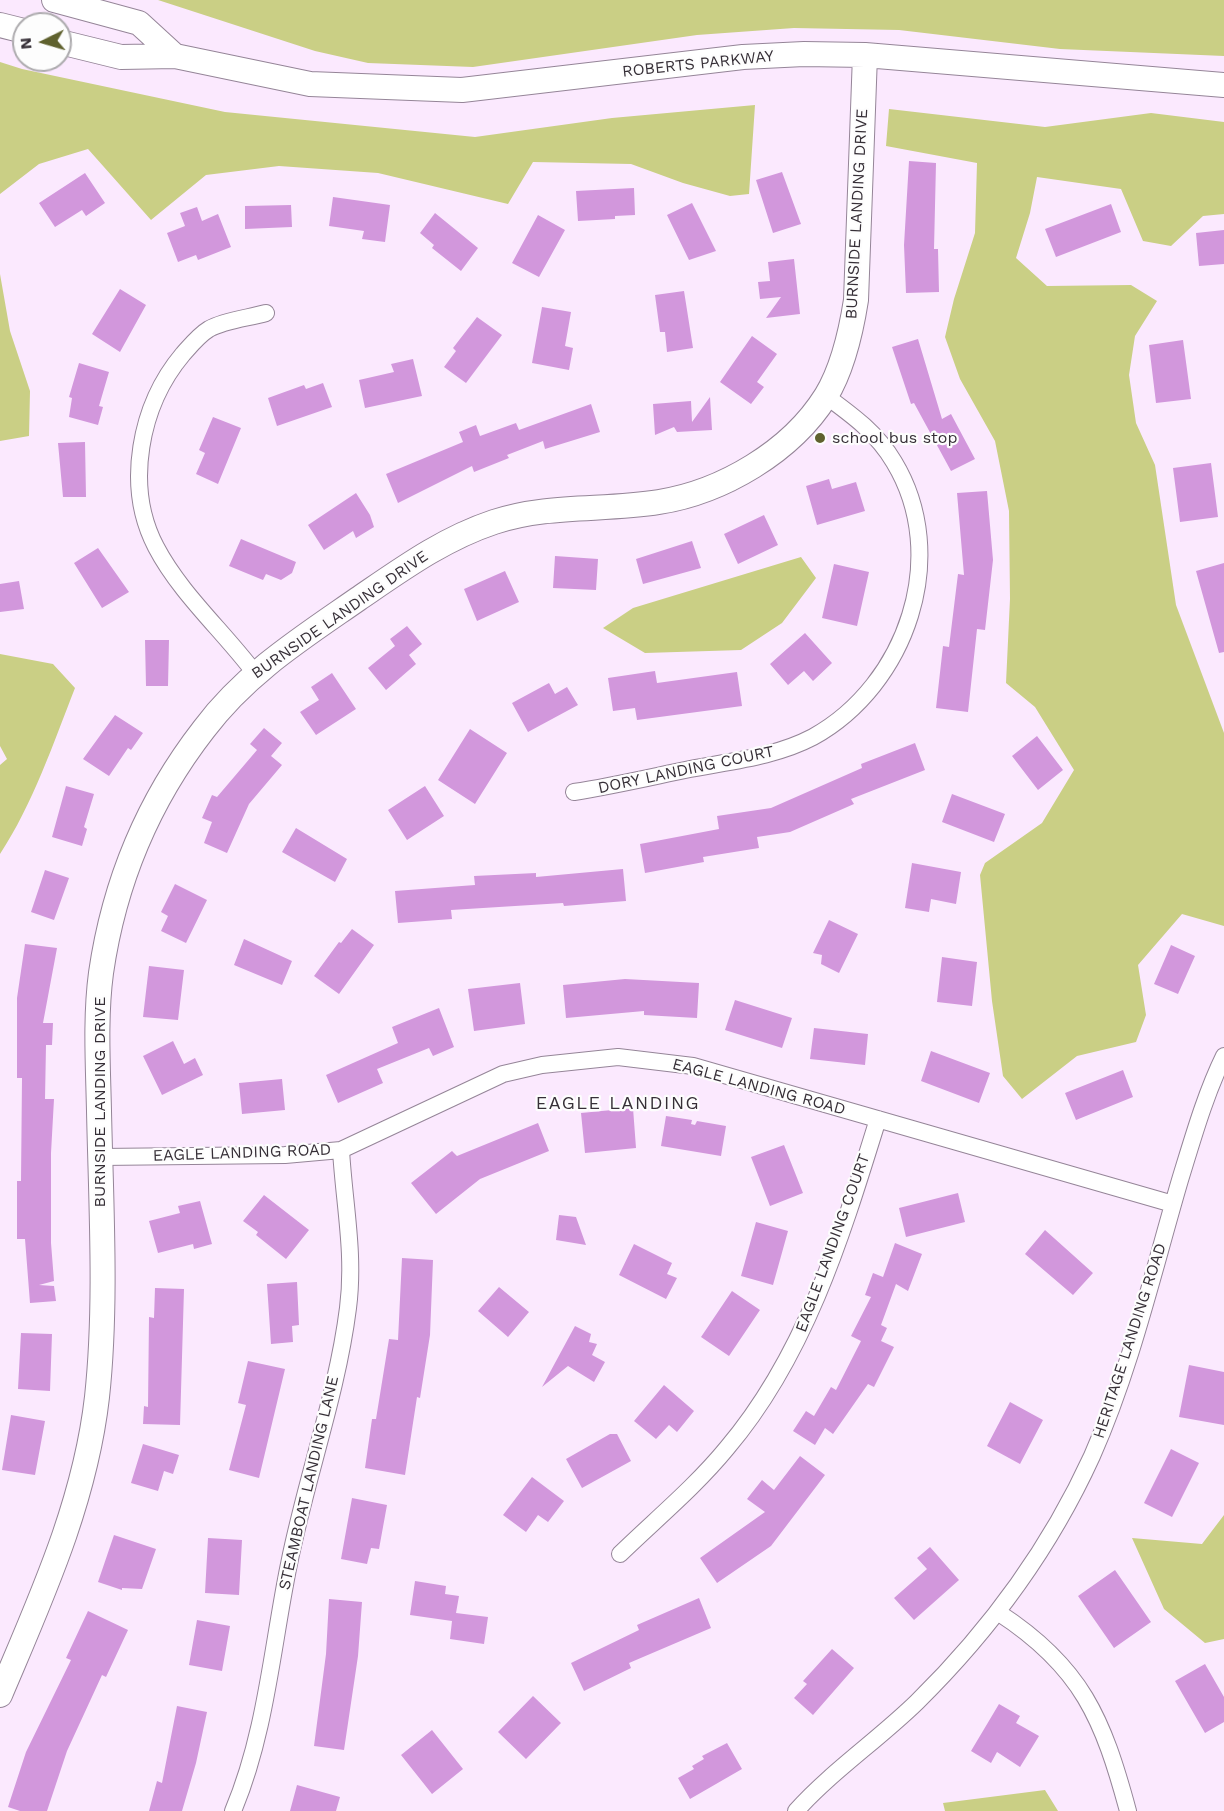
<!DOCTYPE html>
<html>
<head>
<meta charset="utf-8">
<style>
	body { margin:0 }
	#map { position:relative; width:1224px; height:1811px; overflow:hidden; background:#fbe9fe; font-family:"Work Sans",sans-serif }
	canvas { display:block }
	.north { position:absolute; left:12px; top:12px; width:60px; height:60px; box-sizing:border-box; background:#fdfdfd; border:2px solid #adabae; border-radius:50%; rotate:265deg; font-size:16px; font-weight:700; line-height:24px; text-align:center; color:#362f37 }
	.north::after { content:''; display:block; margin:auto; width:21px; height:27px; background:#5f612e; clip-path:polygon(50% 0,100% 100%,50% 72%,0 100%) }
</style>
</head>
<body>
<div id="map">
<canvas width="1224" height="1811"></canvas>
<div class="north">N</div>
</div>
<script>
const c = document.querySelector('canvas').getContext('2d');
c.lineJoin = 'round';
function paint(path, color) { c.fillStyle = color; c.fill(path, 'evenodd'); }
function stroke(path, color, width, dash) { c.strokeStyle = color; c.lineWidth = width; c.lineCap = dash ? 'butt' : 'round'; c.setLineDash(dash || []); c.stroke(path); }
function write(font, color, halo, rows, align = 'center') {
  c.font = font + ' "Work Sans",sans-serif'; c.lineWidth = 4.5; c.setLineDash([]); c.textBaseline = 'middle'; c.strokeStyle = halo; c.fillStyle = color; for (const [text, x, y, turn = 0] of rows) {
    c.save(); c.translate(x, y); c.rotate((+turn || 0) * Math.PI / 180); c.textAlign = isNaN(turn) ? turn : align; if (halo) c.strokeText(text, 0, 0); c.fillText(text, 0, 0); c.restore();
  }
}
const green = new Path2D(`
	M158,0H1224V56L1060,49L899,30L794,28L697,35L473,67L368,63L315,51Z
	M0,62L22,69L225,112L475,137L612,118L755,105L749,194L730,196L683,183L631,164L533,162L508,204L378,173L279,166L206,175L151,220L88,149L39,164L0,194Z
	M889,109L1045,127L1151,113L1224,122V214L1203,216L1171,246L1143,241L1121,189L1037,177L1030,213L1016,258L1047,286L1131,285L1157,301L1135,336L1129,375L1136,423L1155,465L1176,605L1224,733V926L1182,914L1138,965L1146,1015L1136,1042L1077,1056L1022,1099L1003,1076L992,1001L980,875L985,863L1042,823L1074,770L1035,707L1006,683L1010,599L1009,511L995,441L960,379L945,337L954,299L975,233L977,163L886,146Z
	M0,274L10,331L30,391L29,436L0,441Z
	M801,557L816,578L782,623L741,650L645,653L603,628L633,608Z
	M0,654L53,664L75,688C53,744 33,804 0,854V765L7,759L0,746Z
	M1224,1515V1639L1205,1643L1164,1609L1132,1538L1202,1544Z
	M1045,1790L1058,1811H945L943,1803Z`);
const building = new Path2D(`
	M909,161L936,163L934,249H938L939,292L906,293L904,245Z
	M782,172L801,224L773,233L756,180Z
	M85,173L105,203L86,216L82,210L55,227L39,203Z
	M634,188L635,215L615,216V219L578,221L576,191Z
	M333,197L390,205L385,242L362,239L364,231L329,226Z
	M692,203L716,251L689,260L667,215Z
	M1111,204L1121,232L1056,257L1045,229Z
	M291,205L292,227L245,229V206Z
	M197,207L202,221L218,214L231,247L198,260L196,255L178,262L167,233L185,226L180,213Z
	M435,213L478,248L461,271L432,248L434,245L420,233Z
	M538,215L565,230L539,277L512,263Z
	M1224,230V264L1199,266L1196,233Z
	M794,259L800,314L766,318L781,297L760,299L758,282L770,281L768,262Z
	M120,289L146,305L120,352L92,334Z
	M684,291L693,348L667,352L665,332H660L655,295Z
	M542,307L571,312L565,346L573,348L569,370L532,363Z
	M477,317L502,335L466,383L444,367L456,351L453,348Z
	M752,336L777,354L757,382L764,387L751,404L720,382Z
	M918,339L942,419L951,414L975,459L951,471L914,403L911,404L892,347Z
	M1183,340L1191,399L1156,403L1149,345Z
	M413,359L422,396L365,408L359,380L394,372L391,364Z
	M79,363L109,372L99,406L103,407L98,425L69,417L72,398L69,397Z
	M323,383L332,407L277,426L268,398L304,385L306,389Z
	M710,397L712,430L677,432L674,427L655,435L653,404L691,401L692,422Z
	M591,404L600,432L545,449L543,441L507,455L509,458L474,472L472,466L398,503L386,474L463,442L459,432L476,425L480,436L516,423L519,430Z
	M213,417L241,428L218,484L196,474L205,453L199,450Z
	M85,442L86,497H63L58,443Z
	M1211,463L1218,517L1180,522L1173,468Z
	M829,479L832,489L856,482L865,511L817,525L806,486Z
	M987,491L993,560L985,630L977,629L968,712L936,708L943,646L949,647L958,574L964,575L957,493Z
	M356,493L370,515L374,527L356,538L353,531L324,550L308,525Z
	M764,515L778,545L738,564L724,534Z
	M241,539L296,562L292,573L281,580L266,574L263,580L229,566Z
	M692,541L701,568L643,584L636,559Z
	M98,548L129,592L102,608L74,563Z
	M555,556L598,559L596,590L553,588Z
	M1224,563V652L1219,653L1196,571Z
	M834,564L869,572L857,626L822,618Z
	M505,571L519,602L477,621L464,589Z
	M19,581L24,609L0,612V584Z
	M407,626L422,644L409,655L416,664L386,690L368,668L395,646L390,639Z
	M805,633L832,663L813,681L804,671L788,685L770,664Z
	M145,640H169L168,686H146Z
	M655,671L657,683L737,672L742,706L637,720L635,708L613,711L608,678Z
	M332,673L356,709L316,735L300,712L319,700L311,687Z
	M549,683L555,694L567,687L578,705L528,732L512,703Z
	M115,715L143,733L131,750L128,748L109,776L83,759Z
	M264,728L282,743L271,756L282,765L249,804L227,853L204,843L212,822L202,818L212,795L217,797L257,750L250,744Z
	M470,729L507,753L475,804L438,780Z
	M1037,736L1063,770L1038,790L1012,756Z
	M915,743L925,770L851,799L854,804L790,832L757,837L759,848L703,857L704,862L645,873L640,844L719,829L717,816L771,808L862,768L861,764Z
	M66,786L94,794L84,827L87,829L82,846L52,837Z
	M425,786L444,816L407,840L388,810Z
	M952,794L1005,814L994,842L942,822Z
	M296,828L347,859L335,882L282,852Z
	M912,863L961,872L956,904L931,899L929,912L905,908Z
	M623,869L626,901L564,906L563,903L451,910L452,919L398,923L395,891L475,885L474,876L536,873V877Z
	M45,870L69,878L54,920L31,912Z
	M175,884L207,900L186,943L161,931L168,916L161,912Z
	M829,920L858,934L839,973L821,964L822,955L813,953Z
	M352,929L374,945L339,994L314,976L339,942L341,943Z
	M244,939L292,961L282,985L234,965Z
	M25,944L57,948L43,1023H53L52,1045H46L45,1099H54L51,1153V1243L54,1281L39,1285L54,1286L56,1301L30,1303L25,1239H17V1181H21L22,1078H17V998Z
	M1171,945L1195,956L1178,994L1154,984Z
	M942,957L977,962L972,1006L937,1002Z
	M149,966L184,970L178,1020L143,1017Z
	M625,979L699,983L697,1018L644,1015V1011L566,1018L563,985Z
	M520,983L525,1024L474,1031L468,989Z
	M735,1000L792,1018L782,1048L725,1030Z
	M439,1008L454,1047L433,1056L429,1048L377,1069L383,1083L338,1103L326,1075L398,1043L392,1027Z
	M814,1028L868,1034L865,1065L810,1059Z
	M173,1041L184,1064L195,1058L203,1075L162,1095L143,1056Z
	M931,1051L990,1073L979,1103L921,1081Z
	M1123,1070L1133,1097L1076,1120L1065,1093Z
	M282,1079L285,1110L242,1114L239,1083Z
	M633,1108L636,1148L585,1153L581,1113Z
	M666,1116L692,1120L691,1124L695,1125L697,1121L726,1126L721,1156L661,1146Z
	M538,1123L549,1151L480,1179L436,1214L411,1183L452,1151L457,1156Z
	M784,1145L803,1193L770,1206L751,1157Z
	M958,1193L965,1222L906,1237L899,1208Z
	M264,1195L309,1230L286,1259L256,1235L258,1232L243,1221Z
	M200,1201L212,1244L194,1249L193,1244L158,1253L149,1221L180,1213L178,1206Z
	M559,1215L576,1217L586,1245L556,1240Z
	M756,1222L788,1231L773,1285L741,1276Z
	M1045,1230L1093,1273L1073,1295L1025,1254Z
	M895,1243L922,1254L908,1291L896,1284L881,1325L887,1328L881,1341L894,1347L874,1387L868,1384L833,1434L825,1428L815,1445L793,1431L806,1411L814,1416L831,1387L836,1390L861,1341L851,1336L871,1297L865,1295L873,1273L883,1277Z
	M634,1244L672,1263L667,1274L677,1278L666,1299L619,1275Z
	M402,1258L433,1260L430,1335L420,1398L417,1397L405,1475L365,1468L372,1419H376L389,1339L398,1340Z
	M297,1282L299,1325L292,1326L293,1342L271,1344L267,1284Z
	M499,1287L529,1312L508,1337L478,1311Z
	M155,1288L184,1289L180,1425L143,1424L144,1406L148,1407L149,1317L154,1318Z
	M732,1291L760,1310L729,1356L701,1337Z
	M575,1326L591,1334L589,1342L597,1344L592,1355L605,1362L594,1382L568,1366L542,1387Z
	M21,1333L52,1334L50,1391L18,1389Z
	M248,1361L285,1369L259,1478L229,1470L246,1405L238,1403Z
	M1189,1365L1224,1372V1425L1179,1417Z
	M664,1385L694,1411L677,1432L669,1425L656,1439L634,1421Z
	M1010,1402L1043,1420L1020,1464L987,1446Z
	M11,1415L45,1421L35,1475L2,1470Z
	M610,1434H617L631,1461L582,1488L566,1459Z
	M143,1444L179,1455L173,1474L164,1471L158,1491L131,1483Z
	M1171,1449L1199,1463L1172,1517L1144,1503Z
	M800,1456L825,1475L771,1546L717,1583L700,1558L765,1512L747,1499L762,1480L774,1490Z
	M532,1477L564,1501L548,1522L538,1515L526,1532L503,1515Z
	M352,1498L387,1505L379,1549L371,1548L367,1564L341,1559Z
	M114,1535L156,1549L142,1589L122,1588V1590L98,1582Z
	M208,1538L242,1540L239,1595L205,1593Z
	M930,1547L959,1580L914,1620L894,1598L927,1569L917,1558Z
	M1115,1570L1151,1622L1114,1648L1078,1596Z
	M415,1581L446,1586L445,1594L459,1596L456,1613L488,1617L484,1644L450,1639L452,1621L410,1615Z
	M699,1598L711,1628L629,1663L631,1668L584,1691L571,1663L639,1630L637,1625Z
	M329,1599L362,1602L358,1656L344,1750L314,1746L326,1654Z
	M88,1611L128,1630L106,1677L102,1675L67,1751L47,1811H20L8,1807L26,1752L71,1660L66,1658Z
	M197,1620L230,1626L222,1671L189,1665Z
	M832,1649L854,1668L813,1715L794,1698L807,1684L803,1681Z
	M1205,1664L1224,1697V1722L1205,1733L1175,1681Z
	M533,1696L561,1723L526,1759L498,1732Z
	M999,1704L1020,1716L1016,1723L1039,1736L1020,1767L997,1752L991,1763L971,1751Z
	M177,1706L207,1712L196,1763L182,1811H149L157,1781L162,1783Z
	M432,1730L463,1769L432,1794L401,1755Z
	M727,1743L742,1769L690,1799L678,1778L694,1769L692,1766L704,1759L702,1756Z
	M297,1785L340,1797L336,1811H290Z`);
const street = new Path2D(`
	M254,672C223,631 180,593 156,547C124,486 140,405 183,354C191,345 199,335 209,329C225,320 249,318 266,313
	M574,792C613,786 651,777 690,769C731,761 775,757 813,737C907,685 951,556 894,462C877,433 852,415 826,396
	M100,1157L285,1155L341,1150L503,1074L542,1065L618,1057L693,1066L1173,1204
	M620,1554C656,1519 695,1487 727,1448C806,1355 842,1235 878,1119
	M999,1613C1082,1667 1103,1719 1128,1811
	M233,1811C266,1733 272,1647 289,1564C306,1478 337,1395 348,1308C355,1254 344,1203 341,1150
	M796,1811C832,1771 878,1740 917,1702C989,1631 1050,1548 1092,1456C1131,1368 1153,1272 1180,1180C1193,1138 1205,1095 1224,1056`);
const secondary = new Path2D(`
	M54,0L139,23L175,56
	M0,25L24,31
	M60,42L121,57L175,56L310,84L462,90L743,57L804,54L865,55L1224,85
	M0,1695C41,1598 85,1503 97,1397C107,1305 101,1204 99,1111C98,1065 95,1018 101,973C114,883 148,801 204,729C246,673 302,638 358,599C402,569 443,539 494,522C548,504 604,511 659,502C722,492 791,452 826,396C843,368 851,332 856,300L865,55`);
const markers = [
	[820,438,6,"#5f612e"]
];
const streetNames = [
	["ROBERTS PARKWAY",698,64,-6],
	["BURNSIDE LANDING DRIVE",857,214,-87],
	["BURNSIDE LANDING DRIVE",340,615,-35],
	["DORY LANDING COURT",686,770,-12],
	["EAGLE LANDING ROAD",759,1087,15],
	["BURNSIDE LANDING DRIVE",100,1102,-90],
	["EAGLE LANDING ROAD",242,1153,-2],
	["EAGLE LANDING COURT",833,1243,-70],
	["HERITAGE LANDING ROAD",1130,1341,-72],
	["STEAMBOAT LANDING LANE",309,1483,-77]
];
const poiNames = [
	["school bus stop",832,438]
];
const neighbourhoodNames = [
	["EAGLE LANDING",618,1104]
];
paint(green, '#cacf85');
paint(building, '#d297dc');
stroke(street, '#958598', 18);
stroke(secondary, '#958598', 26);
stroke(street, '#fff', 16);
stroke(secondary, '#fff', 24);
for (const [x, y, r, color] of markers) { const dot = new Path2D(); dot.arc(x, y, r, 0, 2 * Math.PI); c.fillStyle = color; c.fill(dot); stroke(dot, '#fdfdfd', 2); }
write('16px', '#362f37', '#fdfdfd', streetNames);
write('16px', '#362f37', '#fdfdfd', poiNames, 'left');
c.letterSpacing = '1.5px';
write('18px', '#362f37', '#fdfdfd', neighbourhoodNames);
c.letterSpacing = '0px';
</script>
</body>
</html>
